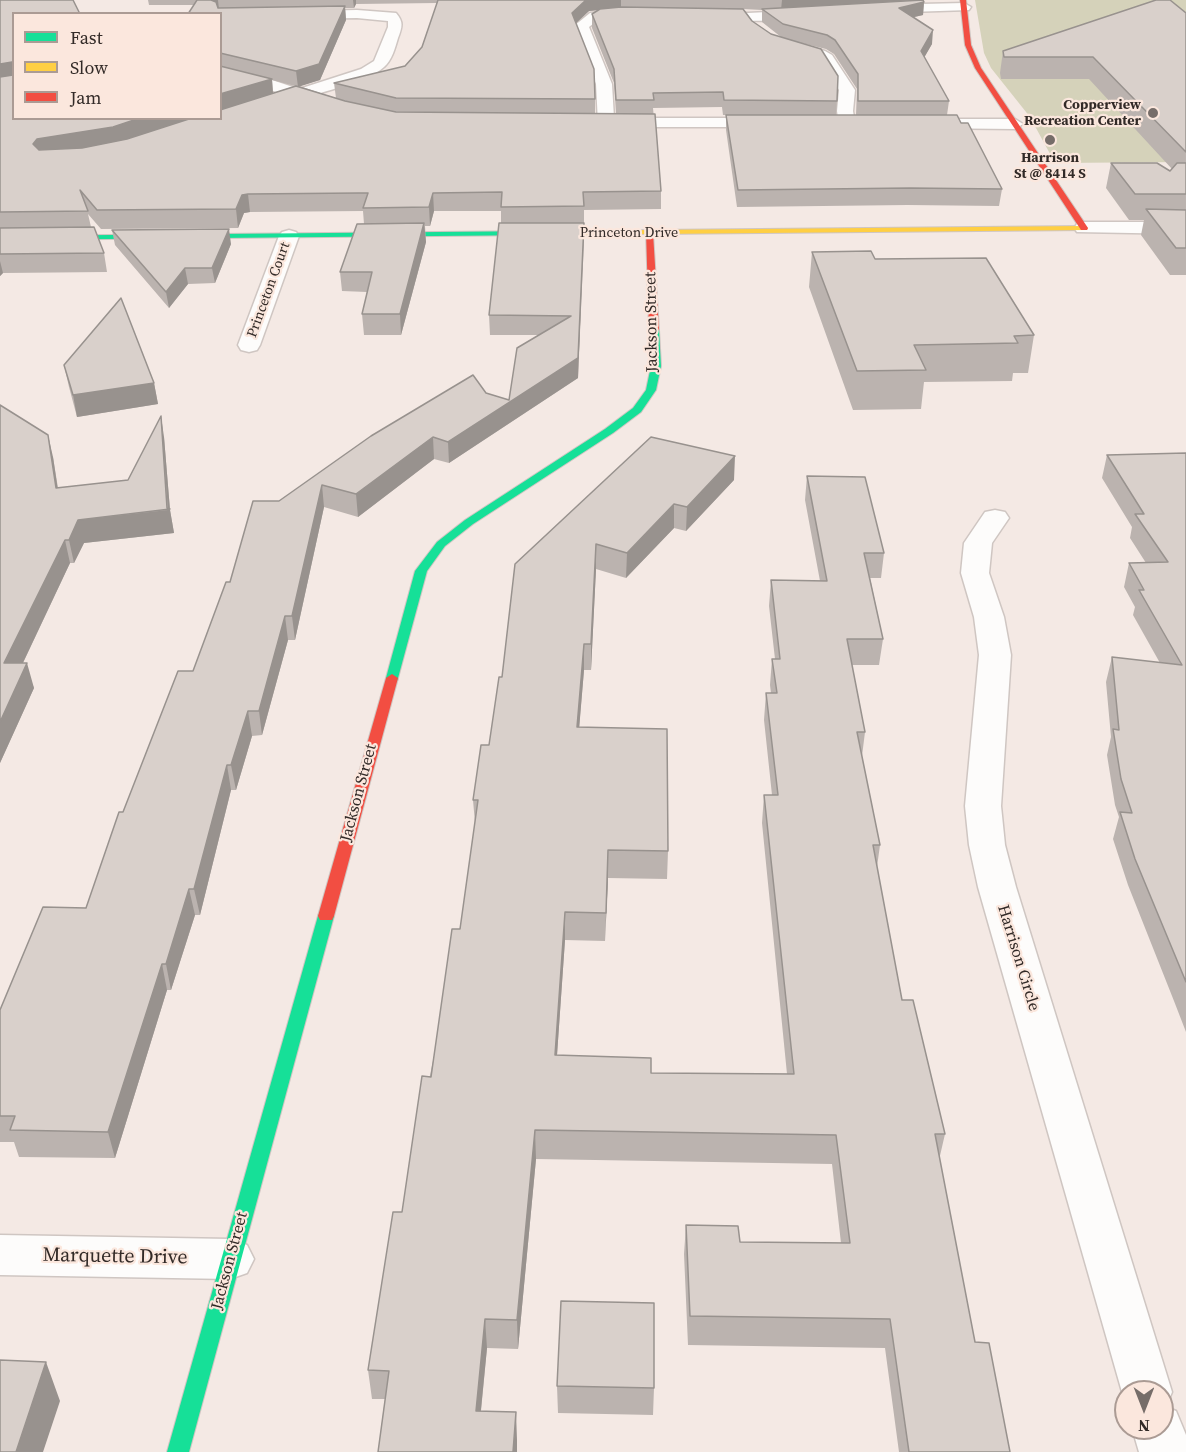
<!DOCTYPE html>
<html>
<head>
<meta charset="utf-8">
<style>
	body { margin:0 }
	#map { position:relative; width:1186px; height:1452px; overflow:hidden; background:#f4e9e4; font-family:"Source Serif 4",serif }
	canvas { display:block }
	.legend { position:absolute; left:12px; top:12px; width:210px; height:108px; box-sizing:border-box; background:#fbe7dd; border:2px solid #ab9b94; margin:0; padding:8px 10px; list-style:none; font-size:18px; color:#322a27 }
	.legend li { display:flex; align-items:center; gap:12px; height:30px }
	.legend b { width:30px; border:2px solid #ab9b94 }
	.north { position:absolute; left:1114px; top:1380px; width:60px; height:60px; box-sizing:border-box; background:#fbe7dd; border:2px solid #ab9b94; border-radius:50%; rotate:180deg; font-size:16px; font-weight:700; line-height:24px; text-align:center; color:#322a27 }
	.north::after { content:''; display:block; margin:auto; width:21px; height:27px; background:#766d69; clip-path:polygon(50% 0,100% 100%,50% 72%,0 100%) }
</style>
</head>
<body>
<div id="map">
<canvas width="1186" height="1452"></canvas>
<ul class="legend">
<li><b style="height:8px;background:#16e098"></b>Fast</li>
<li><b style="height:8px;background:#ffcf43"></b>Slow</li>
<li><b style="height:8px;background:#f24e42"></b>Jam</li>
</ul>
<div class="north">N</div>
</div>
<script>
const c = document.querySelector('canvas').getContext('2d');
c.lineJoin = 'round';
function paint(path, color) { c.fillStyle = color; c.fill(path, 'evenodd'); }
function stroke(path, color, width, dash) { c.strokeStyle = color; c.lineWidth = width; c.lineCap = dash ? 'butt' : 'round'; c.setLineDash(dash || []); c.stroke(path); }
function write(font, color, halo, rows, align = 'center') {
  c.font = font + ' "Source Serif 4",serif'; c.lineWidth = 4.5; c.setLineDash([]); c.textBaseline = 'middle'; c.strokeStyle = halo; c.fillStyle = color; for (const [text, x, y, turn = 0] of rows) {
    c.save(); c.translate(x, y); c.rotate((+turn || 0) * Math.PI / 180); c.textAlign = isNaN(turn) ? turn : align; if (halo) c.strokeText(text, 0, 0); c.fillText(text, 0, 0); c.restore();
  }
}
const green = new Path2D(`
	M975,0H1186V162L1055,163L1030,117L991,68L984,53Z`);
const street = new Path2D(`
	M964,3L971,7L969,10L879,13L872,9L879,5Z
	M357,10L396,13C404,22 402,27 398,38C395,48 392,60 384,67C369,81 334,88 315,95L335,102L337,105L335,108L329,110L299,100L289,99L287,96L257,85L220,79V69L266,78L299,89L361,69L374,61L388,27V21L357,18L220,20V14L215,13Z
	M636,10L643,14L641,17L598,20L589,27L612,84L614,118H771L777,119L779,123L777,127H600L598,123L596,84L574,26L590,13Z
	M807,10L812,11L814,14L812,17C796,21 705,24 696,15L703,11L748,13Z
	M783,41L825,51L832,55L855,90L853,111L855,124L853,128L847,129L839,124L837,111L839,90L821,61L778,48L776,45L778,42Z
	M924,119H1015L1023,124L1015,129L918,128L916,124Z
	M1084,222H1186V234L1077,232L1074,228L1077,224Z
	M289,230L296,232L299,236L260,345L257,350L249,352L241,350L238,345L279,236L282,232Z
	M995,510L1005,512L1009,518L992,543L989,573L1004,617L1011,655L1001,806L1005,845L1016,887L1172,1392L1166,1407L1176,1411L1186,1435V1452H1139L1132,1428H1162V1392H1126V1402L1122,1392L978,887L969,845L965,806L979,655L974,617L961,573L964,543L985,512Z
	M0,1235L230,1239L247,1245L254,1259L247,1273L230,1279L0,1275Z`);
const fast = new Path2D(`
	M547,231L548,233L544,235L0,240V236Z
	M654,327L659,330L661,366L656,390L641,412L613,433L473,524L445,546L427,571L398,678L397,681H387L386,678L415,571L437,542L465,520L605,429L633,408L646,390L651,366L649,330Z
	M326,911L332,912L334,916L189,1452H167L318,916L320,912Z`);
const slow = new Path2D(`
	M1084,226L1088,228L1087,230L544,235L540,233L544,231Z`);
const jam = new Path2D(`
	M960,0H966L971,45L981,68L1088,228L1087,230H1081L975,68L965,45Z
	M646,231L653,233L659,330L654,333L649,330Z
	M392,674L398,678L334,916L332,920H320L318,916L386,678Z`);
const wall = new Path2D(`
	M0,0L14,118H220V14L193,5H149L148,0H913V1L924,2L923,15L914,17L932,44L924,57L949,101L947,115L1002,189L999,206L908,205L737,207L726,130V115H723L722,107L653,108L661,191V209L584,210V241L578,378L449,463L434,459L358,517L324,507L295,640H288L262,735L252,736L236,790H231L200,915H195L171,990H167L115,1158L19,1157L14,1142H0V1010L86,908L123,812L193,671L230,582L279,501L486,393L509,400L538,335H490L489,315L501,223V211H434L430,226H425L426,242L401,335H364L362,314L367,292L342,291L340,272L364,224L363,211L250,212L244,213L238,228L101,229L88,214L91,227L104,253L107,272L3,273L0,276ZM437,3L422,47L405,66L334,83L336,98L299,86L320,80L346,20L345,8H354L356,4ZM743,9L762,10V22L781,37L771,34L752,21ZM598,10L592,14V28L614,83L616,113H595V99L576,23L589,11ZM793,41L826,49L834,54L857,89L856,115H836L837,101ZM272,80L295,86L273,93Z
	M1186,13V275H1170L1141,235L1144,220H1129L1106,188L1111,163L1170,171L1172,169L1089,79H1001L1000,73L1003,51Z
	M112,230L231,244L215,283L188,284L169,308L115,245Z
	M812,252L875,259L1034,335L1028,373H1013L1012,381L924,382L921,409L853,410L809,287Z
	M64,365L154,383L158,404L77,417L69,387Z
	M0,405L53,457L58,488L128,480L164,437L170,510L174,533L84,543L74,563H70L23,663L34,688L0,763Z
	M1186,453V1032L1174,1001L1128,885L1113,839L1119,817L1115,805L1107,755L1111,737L1106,682L1112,657L1160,663L1133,615L1135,607L1124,587L1129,563H1146L1130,538L1132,527L1102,478L1107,455Z
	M807,476L884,553L881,578H870L883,639L879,665H852L865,732L862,756L880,845L877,867L902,1000L945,1134L939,1160L975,1342L1010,1452H899L885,1348L688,1345L684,1254L686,1225L740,1242L841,1243L832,1164L536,1159L518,1349L487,1348L481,1411L517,1440V1452H378L385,1399H372L368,1370L402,1212L460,929L475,823L473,800L489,745L502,677L515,564L734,480L686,531L674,528L626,578L596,569L591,670H584L579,728L668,851L667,879L608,878L605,941L565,940L557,1055L651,1073L787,1074L762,823L764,795H772L764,720L766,693H771L770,685L772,659H775L769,606L771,580L820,581L805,500Z
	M557,1386L654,1388L653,1415L558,1413Z`);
const shadedWall = new Path2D(`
	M212,0H218L219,10Z
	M353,0H356V4L354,8Z
	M586,0H621V8L589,11L572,27V13Z
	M782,0H913L781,10Z
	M924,2L923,15L897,21L899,8Z
	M345,6L346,20L320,80L298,87L296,71Z
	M933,30L932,44L920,65L921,51Z
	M12,62L14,78L0,80V64Z
	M272,79L273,94L220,110V94Z
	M140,118H203L115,144L40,156L33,144L37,139Z
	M433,193L434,211L430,226L429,207Z
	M248,194L250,212L244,213L238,228L236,209L242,195Z
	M424,223L426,242L401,335L400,314Z
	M584,223L578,378L449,463L448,442L578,358Z
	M229,229L231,244L215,283L212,268Z
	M0,261L3,273L0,276Z
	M185,268L188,284L169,308L166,292Z
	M154,383L158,404L77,417L73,395Z
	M161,416L164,437L170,510L174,533L84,543L74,563L69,540L78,520L168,510Z
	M48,435L53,457L61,511L56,488Z
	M433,437L434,459L358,517L356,494Z
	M735,456L734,480L686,531L687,507Z
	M322,485L324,507L295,640L292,616Z
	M674,504V528L626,578L627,553Z
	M65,540L70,563L11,688L4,663Z
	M596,544V569L591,670V644Z
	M285,616L288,640L262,735L259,711Z
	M584,644V670L577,754V727Z
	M27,663L34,688L0,763V722Z
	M248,711L252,736L236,790L231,765Z
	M227,765L231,790L200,915L194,889Z
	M608,850V878L605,941L606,913Z
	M189,889L195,915L171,990L166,964Z
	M565,912V940L555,1084V1055Z
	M162,964L167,990L115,1158L108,1132Z
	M535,1130L536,1159L518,1349L517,1320Z
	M485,1319L487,1348L478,1439L476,1411Z
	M46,1362L60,1401L43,1452H16Z
	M516,1412L517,1440V1452H513Z`);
const building = new Path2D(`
	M0,0H73L80,14H14V118H140L113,127L37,139L33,144L39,150L82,148L127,139L192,118H220V110L296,86L345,101L396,112L655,114L661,191L583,192L584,206L501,207L502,192L433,193L429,207L363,208L368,193H359L248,194L242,195L236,209L97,210L80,190L88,211L0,212V77L13,75L12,62L0,64Z
	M197,0H212H211L216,2L218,8L345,6L319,64L296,71L220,53V14H188Z
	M438,0H586L572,13L594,69L595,99L396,98L334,83L405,66L422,47Z
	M923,0L924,2L899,8L933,30L921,51L949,101H858V74L835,40L827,35L783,24L762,9Z
	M1156,0H1170L1186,13V152L1093,57H1004L1003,51Z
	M621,7L743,9L752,21L771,34L821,49L838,76L837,101L724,100L723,92L653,93L654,100H616L614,69L592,14L600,9Z
	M220,66L272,79L220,94Z
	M726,115H957L961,123H968L1002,189L910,188L738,190Z
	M1111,163H1157L1170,171L1177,163H1186V194H1135Z
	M1146,209L1186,210V248H1176Z
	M424,223L400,314H362L372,272H340L357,224Z
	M499,223H584L578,358L448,442L433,437L356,494L322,485L292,616H285L259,711H248L231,765H227L194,889H189L166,964H162L108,1132L10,1130L15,1116H0V1010L43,907L86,908L119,812H123L178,671H193L226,582H230L253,501H279L371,436L473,375L486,393L509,400L517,348L571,316L489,315Z
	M94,227L104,253L0,254V228Z
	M229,229L212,268H185L166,292L112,230Z
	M871,251L875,259L986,258L1034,335L1014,336L1018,343L914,345L926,370L857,371L812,252Z
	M121,298L154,383L73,395L64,365Z
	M0,405L48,435L56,488L128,480L161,416L167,508L170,509L78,520L69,540H65L4,663H27L0,722Z
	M651,437L735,456L687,507L674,504L627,553L596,544L591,644H584L577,727L667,729L668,851L608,850L606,913L565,912L555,1055L651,1058V1073L794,1074L764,795H778L766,693H777L772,659H780L771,580L827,581L807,476L865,477L884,553H864L883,639H847L865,732H857L880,845H873L902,1000H913L945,1134H935L975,1342L989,1343L1010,1452H909L890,1319L690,1316L686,1225L738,1226L740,1242L850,1243L836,1135L535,1130L517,1320L485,1319L476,1411L516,1412L513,1452H378L389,1371L368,1370L393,1212H402L422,1076L431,1077L452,929H460L478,800H473L481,745H489L499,677H502L515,564Z
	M1186,453V982L1135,859L1120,812L1132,813L1121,779L1113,729L1119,730L1112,657L1182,665L1139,590H1144L1129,563L1168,562L1135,514H1144L1107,455Z
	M561,1301L654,1303V1388L557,1386Z
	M0,1360L46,1362L16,1452H0Z`);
const markers = [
	[1153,113,6,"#766d69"],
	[1050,140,6,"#766d69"]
];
const farPoinames = [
	["Copperview",1141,105],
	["Recreation Center",1141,121],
	["Harrison",1050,158,"center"],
	["St @ 8414 S",1050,174,"center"]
];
const farStreetnames = [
	["Princeton Drive",629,233],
	["Princeton Court",269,290,-70]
];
const streetNames = [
	["Jackson Street",652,322,-91],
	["Jackson Street",359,793,-75],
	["Harrison Circle",1018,958,73],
	["Jackson Street",230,1261,-75]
];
const nearStreetnames = [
	["Marquette Drive",115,1257,1]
];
paint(green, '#d5d2ba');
stroke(street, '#cfc6c2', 3);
stroke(fast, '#cfc6c2', 2);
stroke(slow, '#cfc6c2', 2);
stroke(jam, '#cfc6c2', 2);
paint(street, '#fdfcfb');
paint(fast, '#16e098');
paint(slow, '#ffcf43');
paint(jam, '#f24e42');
paint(wall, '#bbb3af');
paint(shadedWall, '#98928e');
paint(building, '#d9d0cb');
stroke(building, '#98928e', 1.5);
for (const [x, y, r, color] of markers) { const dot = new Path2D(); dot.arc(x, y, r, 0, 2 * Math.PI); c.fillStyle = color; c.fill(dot); stroke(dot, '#fbe7dd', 2); }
write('bold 14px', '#322a27', '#fbe7dd', farPoinames, 'right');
write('14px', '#322a27', '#fbe7dd', farStreetnames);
write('16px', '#322a27', '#fbe7dd', streetNames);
write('20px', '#322a27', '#fbe7dd', nearStreetnames);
</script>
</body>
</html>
